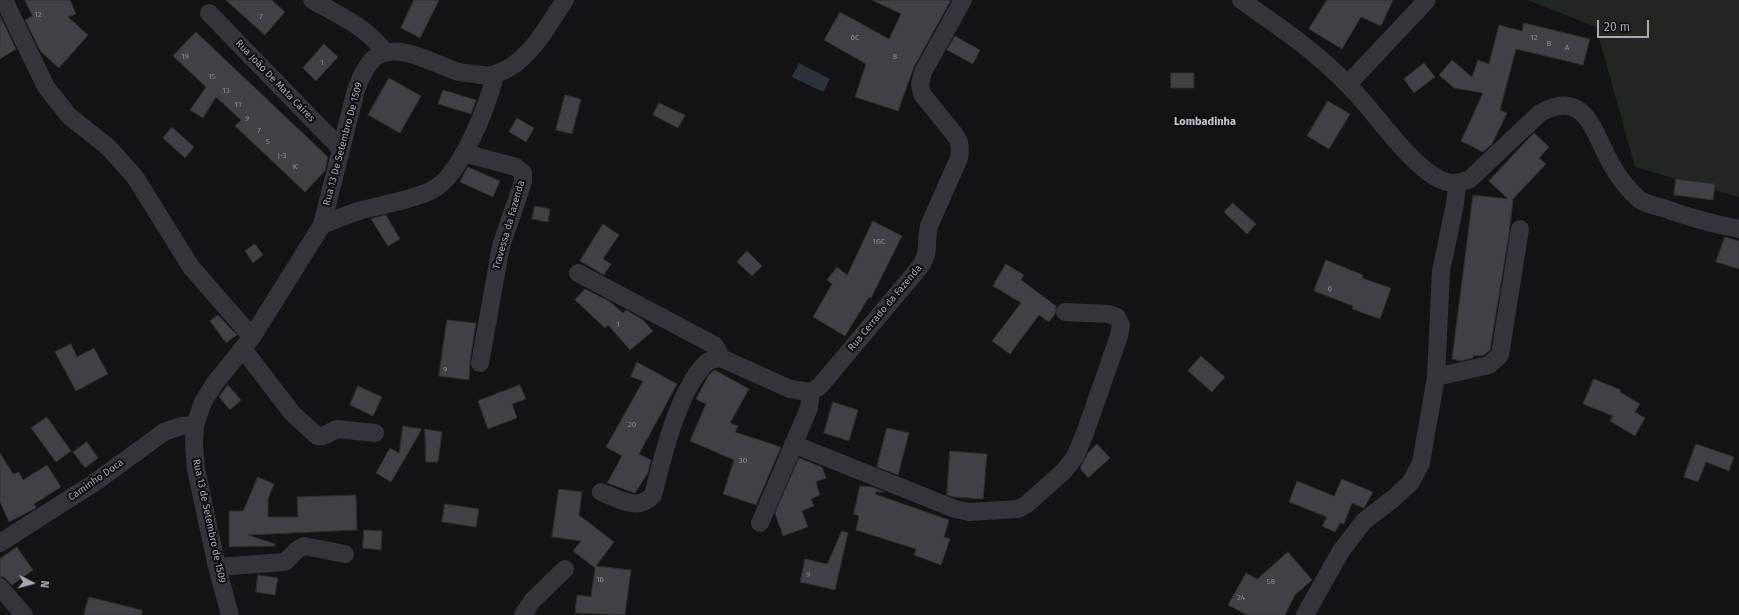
<!DOCTYPE html>
<html>
<head>
<meta charset="utf-8">
<style>
	body { margin:0 }
	#map { position:relative; width:1739px; height:615px; overflow:hidden; background:#131315; font-family:"Fira Sans",sans-serif }
	canvas { display:block }
	.north { position:absolute; left:12px; top:563px; width:40px; height:40px; -webkit-text-stroke:3px #0e0e10; paint-order:stroke; rotate:96deg; font-size:11px; font-weight:700; line-height:16px; text-align:center; color:#a5a8b4 }
	.north::after { content:''; display:block; margin:auto; width:14px; height:18px; background:#a5a8b4; clip-path:polygon(50% 0,100% 100%,50% 72%,0 100%) }
	.scale { position:absolute; left:1597px; top:20px; width:52px; height:18px; box-sizing:border-box; border:2px solid #a5a8b4; border-top:0; padding-left:5px; font-size:12px; line-height:14px; white-space:nowrap; color:#a5a8b4; -webkit-text-stroke:3px #0e0e10; paint-order:stroke }
</style>
</head>
<body>
<div id="map">
<canvas width="1739" height="615"></canvas>
<div class="north">N</div>
<div class="scale">20 m</div>
</div>
<script>
const c = document.querySelector('canvas').getContext('2d');
c.lineJoin = 'round';
function paint(path, color) { c.fillStyle = color; c.fill(path, 'evenodd'); }
function stroke(path, color, width, dash) { c.strokeStyle = color; c.lineWidth = width; c.lineCap = dash ? 'butt' : 'round'; c.setLineDash(dash || []); c.stroke(path); }
function write(font, color, halo, rows, align = 'center') {
  c.font = font + ' "Fira Sans",sans-serif'; c.lineWidth = 4; c.setLineDash([]); c.textBaseline = 'middle'; c.strokeStyle = halo; c.fillStyle = color; for (const [text, x, y, turn = 0] of rows) {
    c.save(); c.translate(x, y); c.rotate((+turn || 0) * Math.PI / 180); c.textAlign = isNaN(turn) ? turn : align; if (halo) c.strokeText(text, 0, 0); c.fillText(text, 0, 0); c.restore();
  }
}
const green = new Path2D(`
	M1528,0H1739V197L1635,167L1596,27Z`);
const water = new Path2D(`
	M799,63L830,79L823,92L792,77Z`);
const building = new Path2D(`
	M25,0H70L76,14L68,17L88,35L59,68L41,52L25,20L32,16Z
	M226,0H272L285,12L265,35Z
	M414,0H439L420,38L401,28Z
	M872,0H951L914,67L898,111L855,97L866,64L824,40L840,12L889,39L901,14Z
	M1327,0H1393L1381,26L1361,17L1342,49L1309,29Z
	M0,16L16,49L0,59Z
	M1524,23L1590,39L1583,65L1516,49L1500,110L1507,113L1492,144L1483,152L1461,141L1483,93L1454,88L1439,75L1452,60L1472,77L1478,60L1489,64L1499,25L1522,31Z
	M196,32L328,157L325,171L305,192L235,126L241,120L216,97L203,118L190,110L206,87L173,56Z
	M955,36L980,50L973,64L947,50Z
	M324,44L338,57L316,81L303,68Z
	M1424,63L1435,77L1414,93L1404,79Z
	M1171,73H1194V88H1171Z
	M389,78L421,96L400,133L368,115Z
	M443,90L476,100L471,114L438,104Z
	M565,95L581,99L572,134L556,130Z
	M1328,101L1350,114L1329,149L1307,136Z
	M659,103L685,115L678,128L653,115Z
	M517,118L534,128L526,142L509,132Z
	M172,127L194,147L185,158L163,138Z
	M1534,133L1549,147L1539,158L1546,164L1512,200H1513L1509,234L1490,350L1484,355L1473,356V358L1461,361L1452,359L1473,195L1508,199L1489,181Z
	M468,167L500,181L493,197L460,182Z
	M1676,179L1715,184L1713,200L1674,195Z
	M1233,203L1256,224L1247,234L1224,212Z
	M535,206L550,209L548,222L532,219Z
	M386,215L400,239L388,246L371,219Z
	M873,221L902,236L871,298L869,297L845,336L813,317L832,284L827,280L837,267L847,275Z
	M603,224L619,235L603,259L611,264L604,275L580,261Z
	M1725,237L1739,241V269L1716,262Z
	M255,244L263,255L253,263L245,251Z
	M747,251L762,266L752,276L737,262Z
	M1326,260L1363,275L1362,278L1391,288L1380,319L1352,309L1353,306L1314,291Z
	M1006,264L1024,275L1021,280L1056,306L1055,314L1049,322L1039,315L1010,354L992,341L1021,303L993,286Z
	M585,289L609,301L623,313L626,310L643,320L653,331L630,350L608,325L605,328L575,300Z
	M218,315L237,335L226,343L210,321Z
	M447,320L476,323L470,361L469,380L439,376Z
	M71,344L77,357L94,348L108,374L76,391L55,352Z
	M1201,356L1225,377L1212,392L1188,371Z
	M637,362L677,384L639,454L651,460L648,473L635,493L607,483L622,456L606,447L643,381L631,377Z
	M715,370L749,389L730,423L738,426L735,432L781,447L756,505L723,494L734,460L690,441L706,404L696,399L709,375Z
	M1594,379L1621,390L1620,392L1640,404L1635,412L1645,418L1635,436L1610,421L1613,416L1583,404Z
	M228,385L241,400L230,410L219,397Z
	M520,385L526,399L512,404L517,418L488,429L478,401Z
	M358,386L382,397L373,416L350,405Z
	M833,402L858,410L849,441L824,433Z
	M47,417L71,451L56,462L31,428Z
	M403,426L422,429L391,482L376,473L390,448L399,453Z
	M887,428L909,433L898,475L877,467Z
	M425,429L442,432L438,462H426Z
	M87,442L98,458L85,468L73,452Z
	M1097,444L1110,458L1088,478L1080,468L1088,453Z
	M1696,444L1734,457L1729,471L1706,462L1698,482L1684,477Z
	M950,451L987,454L983,499L954,497L947,495Z
	M0,453L13,474L19,472L23,480L47,465L61,487L34,504L36,508L9,522L0,502Z
	M799,458L822,467L826,478L816,482L820,495L811,499L814,506L802,511L808,527L783,536L775,513Z
	M258,477L274,484L268,499V517H298L297,497L356,495L357,530L248,535L275,544V546L229,547V511H243Z
	M1342,479L1373,492L1364,508L1352,503L1344,524L1340,523L1335,532L1322,526L1327,517L1289,502L1297,481L1334,496Z
	M860,486L872,487L885,492H876L875,494L949,520L944,537L950,539L941,565L914,555L916,549L856,530L859,516L854,514Z
	M559,489L582,492L579,515L614,542L596,566L631,570L625,615L575,613L577,595L591,597L595,568L573,551L581,541L552,537Z
	M445,504L479,509L476,527L442,522Z
	M364,530L382,531L381,550L363,548Z
	M842,531L848,533L835,590L800,582L805,559L827,564Z
	M17,547L33,570L12,585L4,577H0V559Z
	M1288,552L1312,580L1295,595L1285,615H1247L1228,605L1246,573L1257,579Z
	M258,575L278,578L275,595L256,592Z
	M89,597L142,610V615H84Z`);
const minor = new Path2D(`
	M4,0L46,87L69,116L108,147L135,177L191,267L252,337
	M312,0C338,15 368,27 385,53
	M1241,0C1278,26 1317,52 1348,85C1376,113 1397,148 1428,172C1443,183 1453,186 1470,179L1540,113C1585,88 1593,131 1610,162C1618,177 1627,189 1640,200C1646,204 1656,206 1663,208C1688,217 1713,224 1739,229
	M209,13L341,149
	M1348,84L1427,0
	M464,153L516,167L523,173V182L501,246L480,363
	M322,225C335,220 348,214 362,210C379,206 424,197 437,187C463,169 488,105 495,75
	M578,273L714,345L718,351L721,358
	M243,349L292,413L317,436C327,438 330,430 338,429L375,433
	M1436,377L1489,365L1500,355L1520,229
	M793,444L955,509L969,512L1018,509L1027,504L1064,471L1075,457L1085,433L1119,336L1121,325L1117,317L1109,314L1065,312
	M601,492C618,499 639,512 653,495C663,456 677,395 704,365C708,360 714,359 721,358L790,389L811,392L820,386L919,268C932,249 924,246 929,226L959,158C960,149 961,143 955,135L922,94L920,84L923,72L963,0
	M760,523L809,408L811,392
	M0,543L94,483L164,432L181,426L195,425
	M217,567L285,562L297,550L304,546L345,554
	M0,587L24,615
	M230,615L217,567L196,469L194,445L195,425L203,402L215,383L252,337L322,225L356,90C360,79 364,69 372,60C394,38 435,65 459,72C463,73 469,73 474,74C480,75 489,76 495,74C528,65 547,26 565,0
	M523,615L532,601L565,569
	M1305,615L1341,551L1364,521L1394,498L1411,482L1421,463L1436,377L1441,271L1455,204L1457,184`);
const numberNames = [
	["12",38,15],
	["7",261,17],
	["6C",855,38],
	["12",1534,38],
	["B",1549,44],
	["A",1567,48],
	["19",185,57],
	["8",895,57],
	["1",322,63],
	["15",212,77],
	["13",226,91],
	["11",238,105],
	["9",247,119],
	["7",259,131],
	["5",268,142],
	["J-3",282,156],
	["K",295,167],
	["1GC",879,242],
	["6",1330,289],
	["1",618,325],
	["9",445,370],
	["20",632,425],
	["30",743,461],
	["9",808,575],
	["16",600,580],
	["58",1271,582],
	["24",1241,598]
];
const streetNames = [
	["Rua João De Mata Caires",275,81,46],
	["Rua 13 De Setembro De 1509",343,144,-75],
	["Travessa da Fazenda",509,225,-74],
	["Rua Cerrado da Fazenda",885,308,-50],
	["Caminho Doca",96,480,-35],
	["Rua 13 de Setembro de 1509",209,521,78]
];
const neighbourhoodNames = [
	["Lombadinha",1205,122]
];
paint(green, '#202721');
paint(water, '#2c323a');
paint(building, '#404045');
stroke(building, '#2e2d31', 1);
stroke(minor, '#34353a', 18);
write('8px', '#8c8e98', null, numberNames);
write('10px', '#a5a8b4', '#0e0e10', streetNames);
write('bold 11px', '#c6c8d1', '#0e0e10', neighbourhoodNames);
</script>
</body>
</html>
